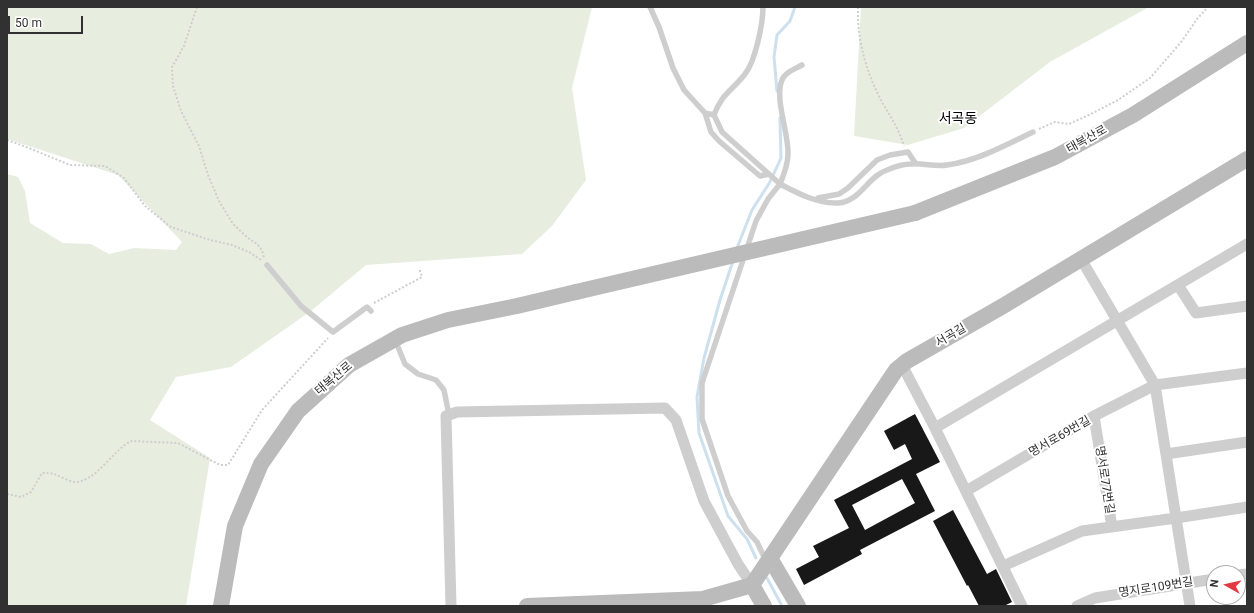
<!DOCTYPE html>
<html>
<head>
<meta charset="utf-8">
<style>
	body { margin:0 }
	#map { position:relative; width:1254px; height:613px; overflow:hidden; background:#fff; font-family:Roboto,sans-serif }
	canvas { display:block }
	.frame { position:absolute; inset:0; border:8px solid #313131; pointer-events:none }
	.north { position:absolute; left:1206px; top:565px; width:40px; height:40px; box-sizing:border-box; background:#fff; border:1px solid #adadad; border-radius:50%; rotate:278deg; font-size:11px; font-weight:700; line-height:16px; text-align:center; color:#313131 }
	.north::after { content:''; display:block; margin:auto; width:14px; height:18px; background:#e43843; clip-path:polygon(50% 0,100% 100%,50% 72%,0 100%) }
	.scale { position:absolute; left:8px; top:16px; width:75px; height:18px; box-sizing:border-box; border:2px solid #313131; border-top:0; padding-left:5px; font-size:12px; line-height:14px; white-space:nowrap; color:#313131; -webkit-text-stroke:3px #fff; paint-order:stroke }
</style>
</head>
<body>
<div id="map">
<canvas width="1254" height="613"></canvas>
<div class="frame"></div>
<div class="north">N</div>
<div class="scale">50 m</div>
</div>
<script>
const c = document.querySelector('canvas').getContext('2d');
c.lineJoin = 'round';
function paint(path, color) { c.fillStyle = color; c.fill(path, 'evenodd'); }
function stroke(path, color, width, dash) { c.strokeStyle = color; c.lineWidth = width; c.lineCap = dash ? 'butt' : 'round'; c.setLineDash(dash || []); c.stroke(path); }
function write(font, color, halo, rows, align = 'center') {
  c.font = font + ' Roboto,"Noto Sans KR",sans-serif'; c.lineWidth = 4; c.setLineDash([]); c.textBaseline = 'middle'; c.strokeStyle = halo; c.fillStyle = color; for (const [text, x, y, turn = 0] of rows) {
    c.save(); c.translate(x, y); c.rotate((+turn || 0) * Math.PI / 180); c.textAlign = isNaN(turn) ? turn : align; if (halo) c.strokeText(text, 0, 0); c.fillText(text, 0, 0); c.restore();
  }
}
const green = new Path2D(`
	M7,7H592L572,88L586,180L552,226L522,254L366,265L311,311L231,367L176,377L150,420L210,458L186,606H7V174L18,177L25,191L30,223L63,243L91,244L109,254L134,248L176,250L182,242L118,175L7,139Z
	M861,7H1149L1050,62L964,128L908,145L854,136Z`);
const stream = new Path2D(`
	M777,91L774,57L777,35L790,21L795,7
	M737,248L752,210L770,182L781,158L780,118
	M733,261L720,300L704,358L697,397L699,433L728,516L747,539L756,558
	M767,578L782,606`);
const building = new Path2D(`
	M915,414L940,462L916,474L935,511L860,550L862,554L804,585L796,569L819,557L813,546L849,528L834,500L912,459L905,444L894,450L884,431ZM902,479L915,503L865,530L852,505Z
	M953,510L987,574L996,569L1012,602L1004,606H979L968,585L967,586L933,521Z`);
const path = new Path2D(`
	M197,7L184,46L172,67L173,86L181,111L199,146L208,175L219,201L233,224L248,238L257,244L262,250L264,258
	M858,7C857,40 866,72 882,102C890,116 899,129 904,146
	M1039,129L1055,122L1069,124L1089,115L1118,100L1150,78L1182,41L1197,19L1208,7
	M7,140L29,148L70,165L105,166L124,178L145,206L171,227L210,240L232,245L249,252L261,260
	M374,303L422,277L419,268
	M7,494L21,497L31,492L42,473C46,473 50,473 54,474C60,476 68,481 74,482C96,483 115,447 132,441L178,443L220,465H228L262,410L328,338`);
const lane = new Path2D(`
	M650,7L659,27L673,68L684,90L705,113L714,115L722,132L780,184L768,199L756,221L702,383V419L728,496L747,531L757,542L766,561
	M802,65C795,69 785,72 782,80C774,99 789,133 788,154C788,165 784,174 780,184C797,193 818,204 838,203C860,202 868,176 887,170C894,167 903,164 911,164C923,163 936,167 947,165C977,161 1006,145 1033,132
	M705,113L711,132L719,141L760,176L769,174
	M714,115C722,93 732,91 745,74C755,62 763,24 763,7
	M818,198L839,194L848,188L877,160L890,155L908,152L916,164
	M267,265L301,306L333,332L367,307L371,311
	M398,347L405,364L418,374L436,380L444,390L449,415`);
const street = new Path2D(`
	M1081,259L1155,385L1190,606
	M1178,285L1196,313L1247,306
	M902,365L935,428L1022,606
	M1094,416L1112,527
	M935,428L1247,244
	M1166,454L1247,442
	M966,491L1094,416L1155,385L1247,373
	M1003,566L1082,531L1176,518L1247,507
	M1238,575L1247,574
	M451,606L446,416L457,412L665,408L676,420L704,501L738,564L752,585
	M1077,606L1095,598L1214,579`);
const secondary = new Path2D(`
	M915,213L1055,157L1133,115L1247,43
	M770,558L798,606
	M752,585L764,606
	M221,606L235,526L261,464L298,411L349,365L402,335L448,320L517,306L576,292
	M527,606L703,599L752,585L896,370L907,361L1003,306L1247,159`);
const secondaryBridge = new Path2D(`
	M576,292L915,213`);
const streetNames = [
	["태복산로",1087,140,-29],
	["서곡길",951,336,-30],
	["태복산로",334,379,-40],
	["명서로69번길",1060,437,-30],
	["명서로77번길",1104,480,81],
	["명지로109번길",1156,588,-9]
];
const quarterNames = [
	["서곡동",958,119]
];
paint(green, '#e7eee0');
stroke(stream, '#cde0ed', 3);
paint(building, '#181818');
stroke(path, '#cecece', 2, [2, 2]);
stroke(lane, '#cecece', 5.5);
stroke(street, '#cecece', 11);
stroke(secondary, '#bbb', 16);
stroke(secondaryBridge, '#bbb', 16);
write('12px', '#313131', '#fff', streetNames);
write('14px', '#000', '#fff', quarterNames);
</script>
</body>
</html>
